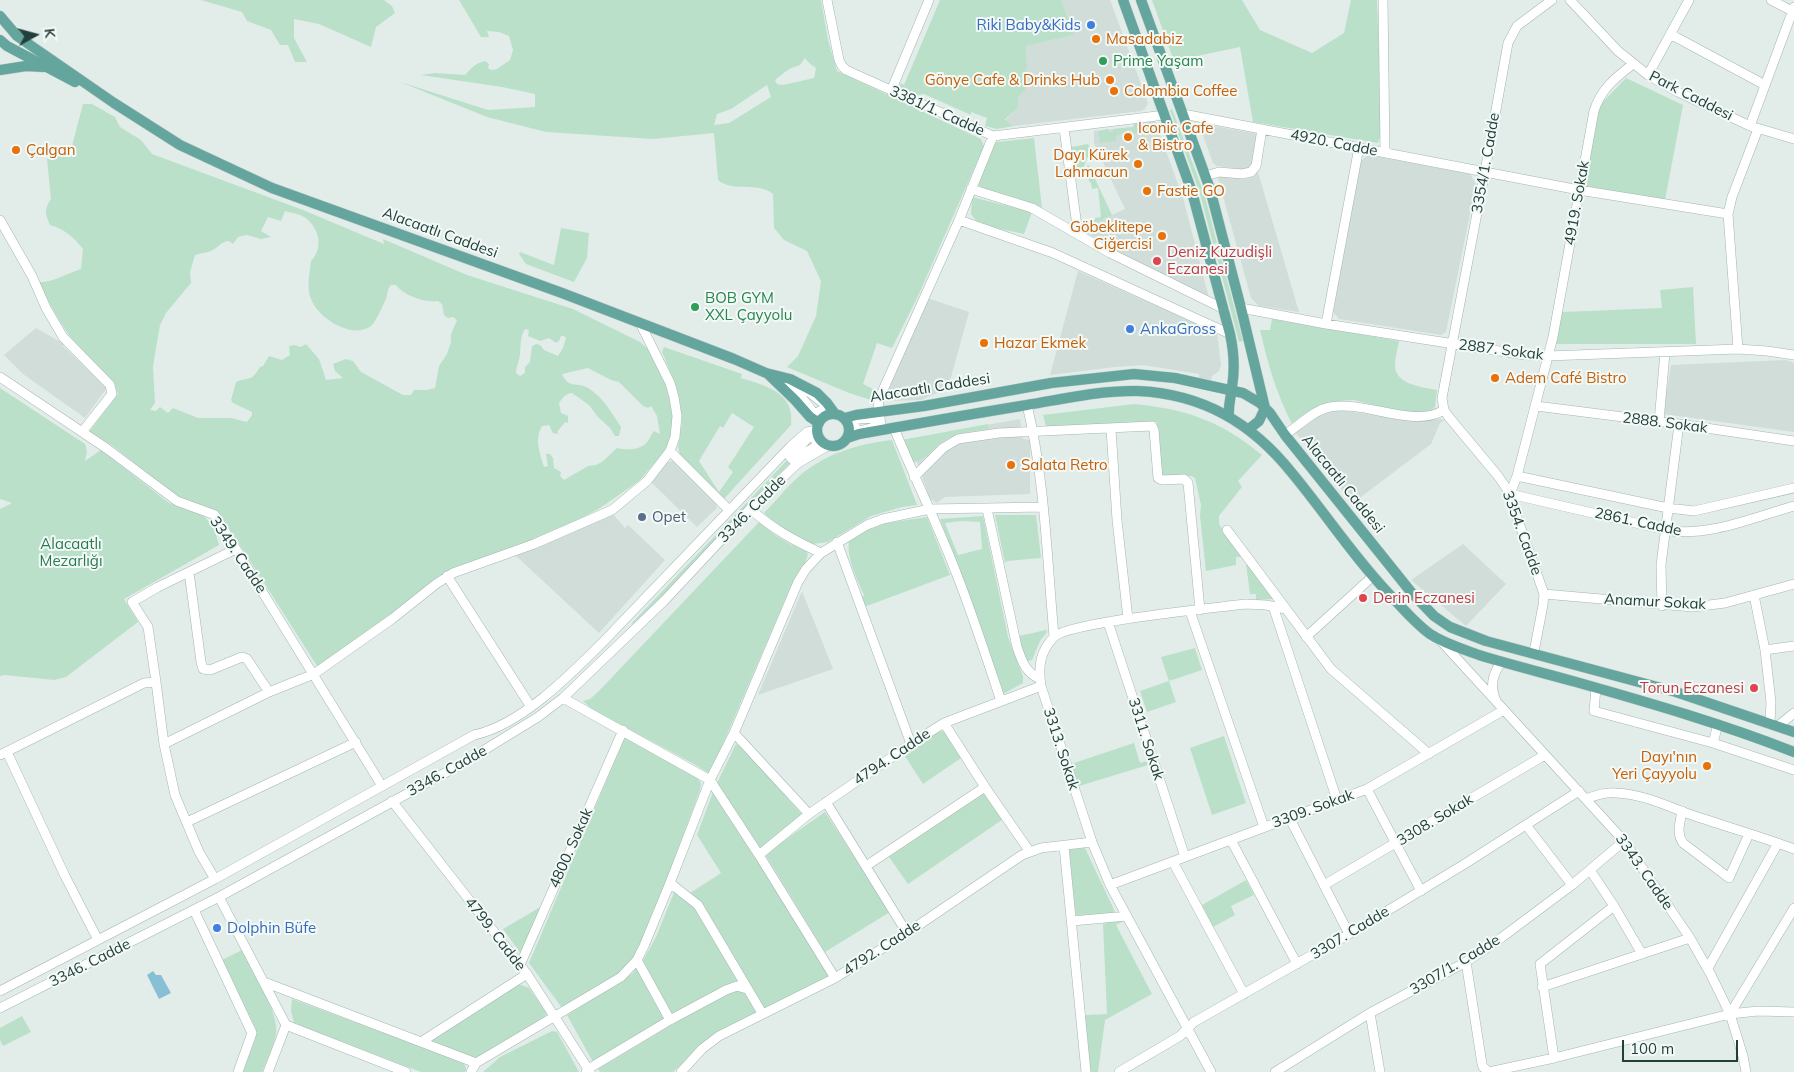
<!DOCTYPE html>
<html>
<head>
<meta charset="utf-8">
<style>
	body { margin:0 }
	#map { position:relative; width:1794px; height:1072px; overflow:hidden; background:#e2edea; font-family:Mulish,sans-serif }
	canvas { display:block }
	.north { position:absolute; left:10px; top:10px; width:50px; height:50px; -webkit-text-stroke:4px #f3f9f7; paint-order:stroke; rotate:83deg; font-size:14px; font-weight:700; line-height:20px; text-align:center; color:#21403b }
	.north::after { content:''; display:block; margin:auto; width:18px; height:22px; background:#21403b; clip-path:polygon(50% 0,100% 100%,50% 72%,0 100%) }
	.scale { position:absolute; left:1622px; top:1040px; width:116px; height:22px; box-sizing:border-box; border:2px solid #21403b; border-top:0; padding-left:6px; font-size:15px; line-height:18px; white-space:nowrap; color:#21403b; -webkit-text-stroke:4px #f3f9f7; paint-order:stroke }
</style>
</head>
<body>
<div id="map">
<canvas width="1794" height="1072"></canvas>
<div class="north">K</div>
<div class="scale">100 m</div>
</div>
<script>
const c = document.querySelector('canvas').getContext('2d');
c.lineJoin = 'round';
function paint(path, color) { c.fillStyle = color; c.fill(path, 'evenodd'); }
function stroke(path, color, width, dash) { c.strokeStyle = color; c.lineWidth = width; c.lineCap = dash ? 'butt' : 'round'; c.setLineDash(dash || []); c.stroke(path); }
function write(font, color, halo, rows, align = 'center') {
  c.font = font + ' Mulish,sans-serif'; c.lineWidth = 4; c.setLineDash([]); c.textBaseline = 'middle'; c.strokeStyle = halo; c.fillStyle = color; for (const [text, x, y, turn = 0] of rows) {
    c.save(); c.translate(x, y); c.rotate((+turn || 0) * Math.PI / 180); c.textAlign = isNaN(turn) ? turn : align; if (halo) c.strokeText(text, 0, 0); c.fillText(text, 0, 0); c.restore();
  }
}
const built = new Path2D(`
	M1061,0H1110L1148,103L1145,109L1141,111L1014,126L1004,121L1018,108V98L1025,90L1022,84L1027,67L1026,46L1073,35Z
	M1155,121L1183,198L1209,298L1132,261L1081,229L1125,209L1094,143V131L1133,127L1134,124Z
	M1203,124L1258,134L1253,166L1246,170L1217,166L1213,163L1200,127Z
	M1368,155L1470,174L1476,184L1446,332L1441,335L1339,319L1333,312L1361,161Z
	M1258,172L1299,312L1259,306L1251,298L1218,178L1223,175L1244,179L1250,178Z
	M1078,271L1217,333L1221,365L1219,371L1212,376L1211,380L1199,378V374L1143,365L1115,367L1050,375Z
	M927,298L969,312L948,388L921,400L884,401Z
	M36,328L64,344L63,346L107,388L85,418L23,374L4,355Z
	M1786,360L1794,363V432L1663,414L1671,365Z
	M1338,410L1418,421L1440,419L1445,420L1440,423L1431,444L1353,503L1296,433L1314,419L1322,414Z
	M1020,419L1023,439L1030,440V494L945,497L937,503L930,499L917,462H911L902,440Z
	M673,461L716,499L717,508L697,527L651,482L665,463Z
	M613,514L625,528L628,525L665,560L599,633L515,555Z
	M1463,544L1506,584L1466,626L1411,580Z
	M802,591L833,669L758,695Z`);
const green = new Path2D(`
	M201,0H384L392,6L395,13L376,27L371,47L319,24L294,19V38L307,62H295L288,45H280L271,30L247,21L242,12Z
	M459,0H821L828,40L837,71L981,139L984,146L918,296L892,348L877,343L863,384L877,391L874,401L849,393L787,367L798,356L816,316L821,281L807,251L784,240L774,228L773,194C758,181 733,193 718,180L714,133L653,139L546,132L487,117L400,82L488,110L535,107V94L502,87L421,75L435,73L465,75C471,68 476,63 485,61L489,64L488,68L491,70L497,69L510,60L513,50L509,36L499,32L487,31L489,37H481ZM805,58L809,63L816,68L814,78L783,85L777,84L775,80L789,69L800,65ZM767,85L771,97L729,123L714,125L717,114L731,109Z
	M940,0H1061L1074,35L1026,46L1027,67L1022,84L1026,85L1025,90L1018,98V108L1004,120L1014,126L997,129L985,126L987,118L971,112V115L924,94L913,96L898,92L901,83L904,85Z
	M1152,0H1242L1260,30L1312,53L1344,33L1351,0H1377L1382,130L1378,143L1253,122L1240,47L1174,61Z
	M1626,78L1683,105L1665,200L1586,186L1597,108Z
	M83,104H92L115,117L120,127L141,140L152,154L303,210L384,244L383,239L467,275L573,309L640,342L649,350L659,367L668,392L673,419L670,441L663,453L639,481L600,508L582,518L531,542L448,573L322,667L317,666L224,520L214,511L177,497L113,446L89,432L118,394L114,384L71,338L59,320L38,282C53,283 67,273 81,269L83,249C74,237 64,229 50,225C45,214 44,209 51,199L47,159L52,155L69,157ZM285,211C292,213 301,214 307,219C320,230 323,249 311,261C310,273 306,287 311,299C318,318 352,340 371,326C376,322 383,305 386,299C388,293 387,289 391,285H396C404,296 426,303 438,301L442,304L444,315L448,318L453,317L457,320L451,334V342L447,354L439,366L435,388L427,390H414L411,395H403L361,372L353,361L346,359L333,364L335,371L343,378L326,380L319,359L306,344L301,347L294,345L289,346L290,355L282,360L269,356L263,366L260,367C250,383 251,376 236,382L231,400L233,403L252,412V415L247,422L231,418H198L173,408L168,413L160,407L156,411L150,410L155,403L153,366L160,325L166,313L191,283L190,272L195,255C201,253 206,253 211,251C218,248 220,242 229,241L233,244L238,237L247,235L261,239L271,237L261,231L268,217L281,221ZM525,329L529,330L528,336L540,341L549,338L556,343L559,341L561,336H564L566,338L563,348L558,356L544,350L540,345L536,344L532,346L530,362L525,367V373L520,376L516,373C516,366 520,360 520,353C521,344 520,337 525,329ZM588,368L611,380L619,382L643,406L648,408L651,406L657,416L660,434L654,431C651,434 650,438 648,441C640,451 628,450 617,448L602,462L596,465L588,466L564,480L560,476L561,472L554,468L553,458L550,454H546L548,466L544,467C540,453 534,440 542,426L549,425L553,433L559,434L557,432L565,422L568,423V416L561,413L559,403C562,399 566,393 572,393L589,405L598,417L610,428L615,436H619L621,427C612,413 603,397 588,388C576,381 570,390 562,374Z
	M1172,109L1204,193L1217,243L1213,244L1200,194L1170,110Z
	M1141,123L1143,131L1134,134L1132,129L1116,136L1117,141L1100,143L1098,131L1108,129L1109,132H1113V129L1133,127L1134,124Z
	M1034,138L1042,208L1017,198L986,192L978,186L977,181L992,146L997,142Z
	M1088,144L1093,155L1087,158L1082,172L1074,171L1071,147Z
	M1088,164L1112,215L1086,227L1085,229L1090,232L1089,234L1081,229L1080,219H1086V221L1095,220V218L1101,217L1098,188L1092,189L1091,183L1085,175Z
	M972,197L1032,212L1024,234L982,225L977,222L971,214Z
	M561,228L589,233L587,258L574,282L526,264L519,254L520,252L554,265Z
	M1218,245L1243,341L1239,342L1214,246Z
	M1693,287L1696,344H1555L1562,312L1662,308L1660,290Z
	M1272,319L1399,341C1398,348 1395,357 1395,365C1395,385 1423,387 1437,390L1435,407C1422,420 1372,404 1353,400C1330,400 1311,411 1292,424C1276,393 1268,364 1260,330H1270Z
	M664,347L742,374L741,378C767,386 795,393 791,425L723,500L680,456L678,446L682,423L680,404L676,386L662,352ZM732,413L754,427L728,467L733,472L719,492L699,461L720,426L723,428Z
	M0,388L85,444L87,451L85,461L101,450L169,503L201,513L214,527L219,545L124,599L138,622L66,677L54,680L5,675L0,676V509L12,503L0,499Z
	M1134,404C1186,409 1221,421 1262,455L1238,481L1242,487L1219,516V524L1241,557H1236V565L1206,571L1200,516L1201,505L1195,478L1191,476L1159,477L1157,422L1052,428L1046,426L1043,415Z
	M988,424V429C975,431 958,432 946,439C933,447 927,461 911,462L902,440Z
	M892,440L917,505L902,507L871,516L828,542L813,544L777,525L764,513C775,502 785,489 796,479C823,454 857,444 892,440Z
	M790,457L793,460L634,625L632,623Z
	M995,515H1036L1041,558L1007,561L1005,563Z
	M983,516L1008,637L1023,676V683L1003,694L940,519ZM962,521L980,522L982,549L958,555L945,523Z
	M927,517L950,575L864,607L861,599L864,595C857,579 846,558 849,540L870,529L887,523Z
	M759,522L775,535L790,544L806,551L808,554C806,565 795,578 790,588L710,774L694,764L593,710L583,701L590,699L598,692Z
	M1249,563L1273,599L1256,600V594H1250L1246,564Z
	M1046,630L1047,632L1040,641L1032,660L1028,661L1025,658L1019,636Z
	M1195,648L1202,670L1169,681L1176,702L1147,712L1140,691L1169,681L1161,657Z
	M939,731L944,732L961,758L923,784L903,753Z
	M1224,736L1246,803L1212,815L1190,748Z
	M625,737L696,776L701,783L700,790L645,937C641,945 637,954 631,961C616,979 585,1000 562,1008L529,963Z
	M1134,743L1140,763L1147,761L1148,765L1079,786L1071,764Z
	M736,744L743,748L802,815L760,850L717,783Z
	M713,792L813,948L829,977L763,1011L717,929L690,893L721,873L697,835Z
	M984,793L1002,820L908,884L889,857Z
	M825,812L890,912L825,952L765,854Z
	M1085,848L1116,914L1076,915L1068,856L1070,849Z
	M1246,880L1254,895L1231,906L1235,915L1213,927L1202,905Z
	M675,890L694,906L742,984L672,1015L669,1014L641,964L656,937Z
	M542,906L521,954L503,929Z
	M1120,919L1122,922L1116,925L1152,994L1105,1020L1098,1072H1089L1085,1018L1086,1015L1107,1014L1103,924Z
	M242,950C252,970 280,1013 276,1035C273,1048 267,1060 262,1072H243L256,1037V1029L222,960Z
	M638,966L667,1019L593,1062L567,1015L632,974Z
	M519,984L529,988L546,1012V1015L542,1019L479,1058L474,1059L430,1042L512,985Z
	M730,990L746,992L758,1014L688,1059L673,1072H600L598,1069Z
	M292,999L460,1061L465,1065L466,1070L465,1072H421L294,1023L291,1011Z
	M22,1016L31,1032L3,1046L0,1040V1028Z
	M552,1031L557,1032L579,1072H483L500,1057Z`);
const water = new Path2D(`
	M153,971L156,975H161L171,993L159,999L147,975Z`);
const minor = new Path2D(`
	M827,0L839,60L842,66L846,70L993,136L1165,115
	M1383,0L1385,152
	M1570,0L1618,51L1648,75L1678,92L1750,126L1794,139
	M1771,0L1794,12
	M1670,34L1765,85
	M1633,64C1615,78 1601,89 1594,111L1553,337L1517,476L1510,494L1666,530C1706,538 1755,517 1794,506
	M1648,75L1689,0
	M891,91L929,0
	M1183,114L1579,190L1728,214
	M1750,126L1794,7
	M1064,128L1078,234
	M1206,176L1219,172L1242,174L1251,172L1256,166L1262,129
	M971,189L1032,208L1110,253L1224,309
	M0,220L32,276L46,308L63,337L110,385L112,394L82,432
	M959,220L1053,253L1230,334
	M1241,308L1326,324L1525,355L1547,356L1738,349L1767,351L1794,355
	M1326,324L1359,147
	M1738,349L1728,214L1732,197L1758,129
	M0,377L106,448L177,501L215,515L382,786
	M782,379L810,393L828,407L814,414C805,400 795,389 781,381Z
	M1027,405C1045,480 1047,559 1054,636
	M1536,406L1679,424L1794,441
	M878,412L879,399L959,220L993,136
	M880,418L881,425L856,432L854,419Z
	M1659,422L1665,352
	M894,428C914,477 938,525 957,575C973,616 987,659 1001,701
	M1111,429L1117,520L1128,619
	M812,434L818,445L793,460L790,457Z
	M1285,435C1298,426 1314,410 1330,407C1365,400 1414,429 1444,410
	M670,451L729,510
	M1517,476L1668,508L1694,511L1794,488
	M914,477L943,448L958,439L999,433L1152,426L1154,430L1158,478L1162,480L1184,479L1188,483L1200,610
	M750,509C775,530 791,539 821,553
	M987,509L1017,647C1022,661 1025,672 1040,679
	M1227,530L1331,669L1429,754
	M837,542L911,744
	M189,572L201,662L203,669L210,670L242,657L247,659L269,692
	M447,576L531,707
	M1544,594L1693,607L1725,603L1794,584
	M1754,595L1765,650L1794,646
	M1273,606L1337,800
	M1662,606L1661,565L1679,424
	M1190,611L1264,827
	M1108,622L1185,857
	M1306,637L1372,577
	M1440,640L1624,841L1690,938L1711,975L1730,1014L1743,1056L1746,1072
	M1765,650L1771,702L1770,723
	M1534,652L1543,605L1544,594L1507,489L1498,476L1448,416L1444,410L1442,398L1485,171L1508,43L1517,26L1552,0
	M156,682L148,627L132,602L158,587L236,549
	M1596,688L1594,711L1713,743L1794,770
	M563,698L710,780L759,855L835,978
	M1496,701C1490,686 1492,676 1501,662
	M944,723L985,787L1030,852
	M1778,726L1794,713
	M734,733L809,814
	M1713,743L1718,724
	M164,744L269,692L314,674L392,619L436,584L453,573L534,544L612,510L647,481L670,451L675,437L677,416L674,397L670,383L640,323
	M7,752L65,876L98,940
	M0,755L144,683L156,682L164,744L175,795L199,852L215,879
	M1367,789L1421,891
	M1586,799C1596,795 1605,792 1616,793C1642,794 1665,805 1689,814C1724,826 1759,836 1794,849
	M392,801L527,974L590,1072
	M826,802L907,933
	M1682,811C1680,823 1676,833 1683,843L1729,878L1749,834
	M1289,817L1349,934
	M187,822L356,742
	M1526,825L1572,885
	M1231,840L1297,964
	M1064,846L1086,1072
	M759,855L809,814L911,744L944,723L1041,686
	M1173,862L1244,994
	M866,866L985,787
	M1590,870L1614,906L1642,954
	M670,883L698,905L762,1013
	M1110,885L1367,789L1504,710
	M1324,885L1545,755
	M219,897L286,1025L268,1072
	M194,910L252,1033L238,1072
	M1072,921L1127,916
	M637,960L670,1020
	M1466,962L1482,1064L1483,1067L1489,1072L1554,1058L1730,1014L1758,1011L1794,1012
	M520,965L623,730
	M1708,968L1778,843
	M264,982L476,1063
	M1542,987L1690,938
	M0,991L215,879L474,735C521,725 570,675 603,642L791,446L807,432L817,430
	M0,1008L219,897L463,763L538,717L563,698L664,601L750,509L798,463L829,445
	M1370,1013L1380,1072
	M1730,1014L1794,908
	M286,1025L406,1072
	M421,1042L527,974
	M1554,1058L1540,964L1614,906
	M471,1072L476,1063L621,977L637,960L644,946L670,883L710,780L734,733L798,582L806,569L821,553L867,525L883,519L930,509L1043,507
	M586,1072L588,1069L670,1020L726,990L737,986L747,989
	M681,1072L702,1049L719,1036L835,978L907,933L1022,855L1041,848L1092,842
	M1119,1072L1180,1036L1194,1022L1349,934L1463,865L1579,791
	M1211,1072L1110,885L1092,842L1041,686C1038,667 1040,651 1054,637C1069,622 1215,608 1245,604L1266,605L1286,609
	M1275,1072L1370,1013L1466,962L1501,938L1572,885L1624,841`);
const major = new Path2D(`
	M1123,0L1192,192L1230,334C1234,352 1235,369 1232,387C1231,397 1228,405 1229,416
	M1141,0L1210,189L1241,308L1265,408
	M0,16L17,36L46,56L114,103L180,145L272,188L562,293L734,359L766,373L790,379L817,393L827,403L835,414
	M0,40L7,46L75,82
	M0,70L26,66L44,67
	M769,375L795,400L810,417L819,423
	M817 430a16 16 0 1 1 32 0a16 16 0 1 1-32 0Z
	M845,418L856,415L924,406L1051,383L1134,374L1175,378L1243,393L1260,403L1270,413L1285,435L1411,592L1434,616L1450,627L1486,641L1676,692L1794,732
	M1249,429L1259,421L1265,408
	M847,438L859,434C915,424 971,414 1027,405C1063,399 1101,390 1138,391C1203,394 1252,423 1292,473C1326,514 1355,559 1392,597C1404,610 1416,624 1430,634C1445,644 1463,649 1479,655C1511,665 1544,673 1576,682C1650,703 1723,724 1794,752`);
const markers = [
	[1091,25,5,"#3f7fe0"],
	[1096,39,5,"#e8710a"],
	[1103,61,5,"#2e9e5b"],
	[1110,80,5,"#e8710a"],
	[1114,91,5,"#e8710a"],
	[1128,137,5,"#e8710a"],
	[16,150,5,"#e8710a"],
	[1138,164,5,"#e8710a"],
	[1147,191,5,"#e8710a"],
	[1162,236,5,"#e8710a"],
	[1157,261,5,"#e0444e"],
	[695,307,5,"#2e9e5b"],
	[1130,329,5,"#3f7fe0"],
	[984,343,5,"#e8710a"],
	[1495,378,5,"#e8710a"],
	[1011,465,5,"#e8710a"],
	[642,517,5,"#5c6f8a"],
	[1363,598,5,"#e0444e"],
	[1754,688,5,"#e0444e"],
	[1707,766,5,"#e8710a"],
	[217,928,5,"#3f7fe0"]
];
const shopNames = [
	["Riki Baby&Kids",1081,25,"right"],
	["AnkaGross",1140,329],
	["Dolphin Büfe",227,928]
];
const foodNames = [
	["Masadabiz",1106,39],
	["Gönye Cafe & Drinks Hub",1100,80,"right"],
	["Colombia Coffee",1124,91],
	["Iconic Cafe",1138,128],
	["& Bistro",1138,145],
	["Çalgan",26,150],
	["Dayı Kürek",1128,155,"right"],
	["Lahmacun",1128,172,"right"],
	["Fastie GO",1157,191],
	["Göbeklitepe",1152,227,"right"],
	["Ciğercisi",1152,244,"right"],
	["Hazar Ekmek",994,343],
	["Adem Café Bistro",1505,378],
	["Salata Retro",1021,465],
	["Dayı'nın",1697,757,"right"],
	["Yeri Çayyolu",1697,774,"right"]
];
const leisureNames = [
	["Prime Yaşam",1113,61],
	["BOB GYM",705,298],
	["XXL Çayyolu",705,315]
];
const streetNames = [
	["Park Caddesi",1691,96,27],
	["3381/1. Cadde",937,111,24],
	["4920. Cadde",1334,143,11],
	["3354/1. Cadde",1486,163,-80],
	["4919. Sokak",1577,203,-80],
	["Alacaatlı Caddesi",440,233,20],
	["2887. Sokak",1501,350,7],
	["Alacaatlı Caddesi",930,388,-9],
	["2888. Sokak",1665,423,7],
	["Alacaatlı Caddesi",1343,484,51],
	["3346. Cadde",752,509,-45],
	["2861. Cadde",1638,522,12],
	["3354. Cadde",1522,533,70],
	["3349. Cadde",238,555,56],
	["Anamur Sokak",1655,602,3],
	["3311. Sokak",1146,739,72],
	["3313. Sokak",1061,749,72],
	["4794. Cadde",892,757,-34],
	["3346. Cadde",447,771,-29],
	["3309. Sokak",1313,809,-20],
	["3308. Sokak",1435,820,-31],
	["4800. Sokak",571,848,-66],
	["3343. Cadde",1644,872,55],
	["3307. Cadde",1350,933,-31],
	["4799. Cadde",495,934,52],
	["4792. Cadde",882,948,-33],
	["3346. Cadde",90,963,-27],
	["3307/1. Cadde",1455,965,-31]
];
const healthNames = [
	["Deniz Kuzudişli",1167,252],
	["Eczanesi",1167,269],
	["Derin Eczanesi",1373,598],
	["Torun Eczanesi",1744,688,"right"]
];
const serviceNames = [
	["Opet",652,517]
];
const parkNames = [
	["Alacaatlı",71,544],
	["Mezarlığı",71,561]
];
paint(built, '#d0ddd9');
paint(green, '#bae0c9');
paint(water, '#87bfd5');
stroke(minor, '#a4b6b2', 10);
stroke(major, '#c1cac8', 11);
stroke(minor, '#fff', 9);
stroke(major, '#64a59d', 10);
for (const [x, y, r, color] of markers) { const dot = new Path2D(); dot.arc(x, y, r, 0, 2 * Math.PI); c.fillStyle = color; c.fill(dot); stroke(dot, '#f3f9f7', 2); }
write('15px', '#366cbe', '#f3f9f7', shopNames, 'left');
write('15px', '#c56008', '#f3f9f7', foodNames, 'left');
write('15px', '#27864d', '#f3f9f7', leisureNames, 'left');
write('15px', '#21403b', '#f3f9f7', streetNames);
write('15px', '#be3a42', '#f3f9f7', healthNames, 'left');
write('15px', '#4e5e75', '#f3f9f7', serviceNames, 'left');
write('15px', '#297952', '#f3f9f7', parkNames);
</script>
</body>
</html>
